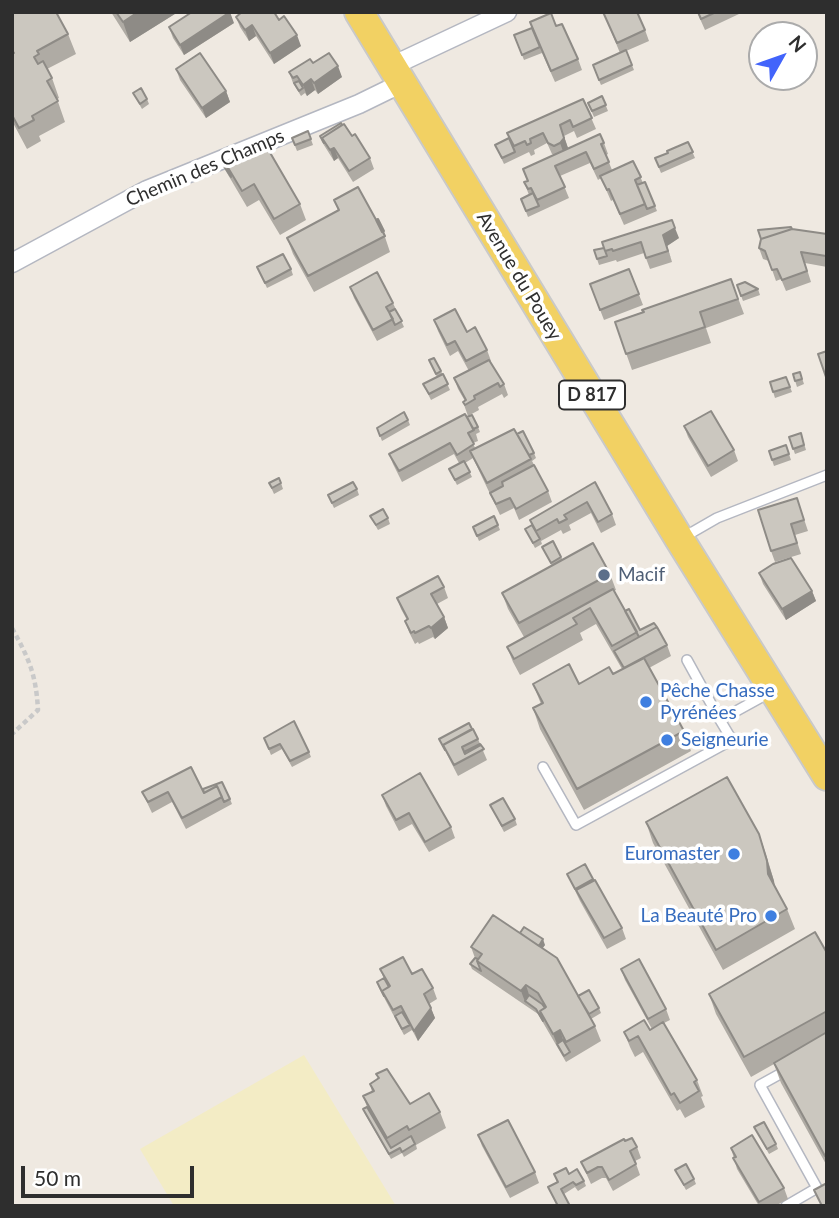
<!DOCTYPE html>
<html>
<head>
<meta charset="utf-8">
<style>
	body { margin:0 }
	#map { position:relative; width:839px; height:1218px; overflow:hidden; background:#efe9e1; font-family:Lato,sans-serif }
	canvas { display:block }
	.frame { position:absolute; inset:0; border:14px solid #2e2e2e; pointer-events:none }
	.north { position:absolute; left:748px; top:21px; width:70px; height:70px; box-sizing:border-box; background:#fff; border:2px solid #ababab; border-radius:50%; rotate:50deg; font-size:19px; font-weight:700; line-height:28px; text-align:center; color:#2e2e2e }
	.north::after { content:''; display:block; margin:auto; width:24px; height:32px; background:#4264fb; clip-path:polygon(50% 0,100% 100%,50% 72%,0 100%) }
	.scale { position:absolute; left:21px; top:1166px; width:173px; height:32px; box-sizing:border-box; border:4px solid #2e2e2e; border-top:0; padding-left:9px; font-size:21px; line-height:24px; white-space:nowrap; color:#2e2e2e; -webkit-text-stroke:5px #fff; paint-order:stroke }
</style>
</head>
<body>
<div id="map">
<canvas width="839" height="1218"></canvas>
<div class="frame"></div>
<div class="north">N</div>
<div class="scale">50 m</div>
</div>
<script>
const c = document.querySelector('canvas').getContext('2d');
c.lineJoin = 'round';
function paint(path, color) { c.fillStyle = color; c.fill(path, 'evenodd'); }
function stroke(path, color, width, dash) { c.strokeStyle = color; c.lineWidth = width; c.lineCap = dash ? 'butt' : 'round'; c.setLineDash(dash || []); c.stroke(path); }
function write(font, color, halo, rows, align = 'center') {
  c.font = font + ' Lato,sans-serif'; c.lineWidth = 7; c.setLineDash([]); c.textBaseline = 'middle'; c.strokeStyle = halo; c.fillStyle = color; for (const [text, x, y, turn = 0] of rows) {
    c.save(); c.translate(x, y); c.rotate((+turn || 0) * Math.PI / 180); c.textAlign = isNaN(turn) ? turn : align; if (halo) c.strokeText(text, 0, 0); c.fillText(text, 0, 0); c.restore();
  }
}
const sand = new Path2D(`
	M304,1055L396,1206H174L140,1149Z`);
const path = new Path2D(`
	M12,628C29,659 36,674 38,710L12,734`);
const lane = new Path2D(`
	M684,537L717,518L827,475
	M687,660L720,720L769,693
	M543,767L576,825L732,740L720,720
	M786,1206L817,1188L760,1085L789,1069`);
const street = new Path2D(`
	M392,66L507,12
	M12,263L147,190L359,104L402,83`);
const primary = new Path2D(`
	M359,12L680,540L827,776`);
const wall = new Path2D(`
	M12,12L68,34L76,54L47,69L52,78L59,98L57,99L65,122L39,136L41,141L27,149L12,121Z
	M111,12H178L130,42Z
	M603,12L645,30L649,41L626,51L634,70L601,85L595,71L620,53Z
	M697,12H738L739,14L705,30Z
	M236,17L279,20L301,46L274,64L256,36L249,41L240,27Z
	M234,23L184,55L173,38L169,27Z
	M556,26L578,59L582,70L555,82L542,53L524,60L514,35Z
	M313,63L342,77L318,94L315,90L307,96L305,93L301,96L293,83L289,72Z
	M176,69L226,91L230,102L206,118L180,80Z
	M763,77H773L775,83L768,87Z
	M133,93L147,99L149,104L142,109Z
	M602,96L608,111L594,117L588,103Z
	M583,99L596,129L577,138L574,131L564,136L568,148L604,143L608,154L606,155L612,170L633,161L643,183L645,182L657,211L624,225L613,200L611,201L601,178L598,180L590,163L560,176L569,198L528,217L521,199L529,195L524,182L527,181L523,169L554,155L552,154L547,143L534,150L535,154L531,156L529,152L504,164L495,145Z
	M308,131L313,145L297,151L292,138Z
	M320,136H352L370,158L374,169L353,182L338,158L334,161L322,142Z
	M688,142L695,158L661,173L655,158L668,153Z
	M255,150L300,204L306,220L280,235L259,200L247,207L224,168L222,163Z
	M334,200L376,220L384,231L386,237H385L390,252L314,292L293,254L287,238L338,210Z
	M792,229L827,234V267L805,263L811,282L786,291L781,279L776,281L769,261L763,259L759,248L761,239Z
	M679,238L667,246L672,262L650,269L644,253L617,262L616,260L599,265L594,250L604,248L602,242Z
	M257,267L291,269L293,275L267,288Z
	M629,269L643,305L604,320L590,284Z
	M731,279L744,314L706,328L711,343L632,370L615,322Z
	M737,285L758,289L760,295L743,301Z
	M350,287L393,303L404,327L377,341L354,298Z
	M434,320L467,332L487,350L491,361H490L504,384L508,395L504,398L502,394L478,407L479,410L468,416L463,402L465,401L458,389L454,378L469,371L458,351L450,356L438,331Z
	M429,360L441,371L450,390L431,400L423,384L437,377Z
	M800,372L804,384L797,387L793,374Z
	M786,377L792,392L775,398L770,382Z
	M467,417L478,427L480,432L476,434L478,441L473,443L475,448L517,434L534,453L536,458L532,461L548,491L552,502L519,520L514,508L500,515L473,458L465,463L472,477L457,485L449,469L459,463L454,454L402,482L393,464L389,454Z
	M408,420L410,425L382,441L377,428Z
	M684,426L734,450L738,461L711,477L688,437Z
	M801,433L806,450L795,454L789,437Z
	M786,445L791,460L774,466L772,460Z
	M595,482L612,514L616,525L601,533L591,513L569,525L571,530L563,534L561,530L541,541L542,544L535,548L525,529L532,525L530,520Z
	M269,483H281L283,489L274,494Z
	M357,489L359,495L334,508L328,495Z
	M797,498L808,531L795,535L801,554L775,562L771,551Z
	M370,516L388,518L390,524L378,530Z
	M498,525L500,530L479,541L473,527Z
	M542,547L561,557L563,560L610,574L616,590L614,591L625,611L640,630L667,645L671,656L649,668L684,731L691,751L584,810L540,729L533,708L541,704L533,684H579L613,674L622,669L596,624L580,633L583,640L520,675L513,662L507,647L524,637L508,609L502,593L552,566Z
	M759,573L812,591L816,601L786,620L763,584Z
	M444,587L448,598L437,604L444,617L448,628L435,639L433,637L419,644L418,642L415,644L409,632L405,621L407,620L401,609L397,598Z
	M264,738L309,752L311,757L292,767L282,749L271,755Z
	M439,739H478L487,760L458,776Z
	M203,789L230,799L232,804L186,829L172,802L152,813L142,792Z
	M382,795L451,827L455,838L429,852L412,824L399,831L386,806Z
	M490,805L515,819L517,825L504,832Z
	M646,822L759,834L766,854L774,881L775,886L787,909L795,929L723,970L653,843Z
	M567,874L622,928L626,939L607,949L580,901Z
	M520,933L545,945L542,948L578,996L599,1008L601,1013L591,1019L595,1026L601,1041L566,1062L538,1014L472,969L470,964L475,958L471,947Z
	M827,953V1166L781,1083L774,1064L751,1077L716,1014L709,994Z
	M380,969L412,974L433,988L437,999L429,1004L435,1018L418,1041L412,1030L404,1035L379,988L377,982L384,979Z
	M621,969L666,1009L670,1020L664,1023L697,1080L703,1096L701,1097L705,1107L685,1118L680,1109L677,1111L643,1052L635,1057L630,1047L624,1032L650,1030L652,1029L625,980Z
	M376,1074L410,1104L440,1112L446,1128L416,1145L417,1149L404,1157L402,1153L391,1159L365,1114L363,1109L367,1107L363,1096L372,1092L370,1084L378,1079Z
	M754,1127L776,1144L778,1149L769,1154Z
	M478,1135L535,1172L539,1183L510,1198L482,1146Z
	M637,1147L641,1158L635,1161L640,1175L613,1191L606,1178H602L591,1184L581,1162Z
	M731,1148L784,1188L788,1199L775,1206H759L737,1169Z
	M675,1170L694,1179L696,1184L686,1190Z
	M554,1174H569L584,1181L586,1186L578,1191L575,1187L564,1194L570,1206H557L548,1187L557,1182Z`);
const shadedWall = new Path2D(`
	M138,12H178L130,42L123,22Z
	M230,12L234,23L184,55L180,45Z
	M252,25L256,36L249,41L245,30Z
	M297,35L301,46L274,64L270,53Z
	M338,66L342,77L318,94L314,83Z
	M311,79L315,90L307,96L303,85Z
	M226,91L230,102L206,118L202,108Z
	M560,125L568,148L564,154L560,143Z
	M334,148L338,158L334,161L330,150Z
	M675,228L679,238L667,246L672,262L663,235Z
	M812,591L816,601L786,620L782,609Z
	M444,617L448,628L435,639L431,628Z
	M759,834L774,881L775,894L768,874Z
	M543,939L545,945L537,956L535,951Z
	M526,985L531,1001H525L527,1007L521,991Z
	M431,1008L435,1018L418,1041L414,1031Z
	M560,1030L565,1046L557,1044L553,1034Z`);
const building = new Path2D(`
	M12,12H56L68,34L37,51L39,54L34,57L38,64L43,61L52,78L47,81L58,101L32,116L34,120L19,128L12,115V53H14L12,50Z
	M116,12H138L123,22Z
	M192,12H230L180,45L169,27Z
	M242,12H274L279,20L284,16L297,35L270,53L252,25L245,30L236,17Z
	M603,12H637L645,30L617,43Z
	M698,12H716L701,19Z
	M551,13L556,26L562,24L578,59L551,71L530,22Z
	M532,28L540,47L522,55L514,35Z
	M626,50L632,65L599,80L593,65Z
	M200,53L226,91L202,108L176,69Z
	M329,53L338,66L314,83L311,79L303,85L297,76L293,78L289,72L310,59L313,63Z
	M764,77H773V78L766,81Z
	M299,81L303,88L299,91L294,83Z
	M141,88L147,99L140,104L133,93Z
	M602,96L606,105L592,111L588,103Z
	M583,99L592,118L573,127L570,120L560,125L564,138L560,143L554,146L548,143L543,133L530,139L531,143L527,145L525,141L514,146L507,133Z
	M341,123L342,125L322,138L324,143L320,136Z
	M344,124L352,136L355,134L370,158L349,171L334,148L330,150L322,138Z
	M308,131L311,139L295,145L292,138Z
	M600,134L604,143L601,144L609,162L594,169L586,152L555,166L565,187L537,200L531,188L528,189L524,182L528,181L523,169Z
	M509,138L515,152L502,158L495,145Z
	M688,142L693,152L659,167L655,158L668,153L667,151Z
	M265,144L300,204L274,219L254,184L242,191L227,166Z
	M255,150L227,166L231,177L222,163Z
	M633,161L641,177L635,180L645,204L620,214L609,189L607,190L600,176Z
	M645,182L655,206L647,209L637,185Z
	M358,187L385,236L308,276L287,238L339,210L334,200Z
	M533,193L539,206L526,211L521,199Z
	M378,219L384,231L382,232L376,220Z
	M672,220L675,228L663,235L668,251L646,258L641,242L613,251L612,249L605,251L602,242Z
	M791,227L792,229L761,239L758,230Z
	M792,229L827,234L826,256L801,252L807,271L782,280L777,269L772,270L765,251L759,248L761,239Z
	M604,248L607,256L597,259L594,250Z
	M283,254L291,269L265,283L257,267Z
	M629,269L639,294L600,310L590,284Z
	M377,272L393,303L386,307L393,319L373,330L350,287Z
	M731,279L738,299L700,312L705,327L626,354L615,322L644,312L642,310Z
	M745,282L758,289L741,296L737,285Z
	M395,309L402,321L395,325L389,312Z
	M455,309L467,332L475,327L487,350L466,361L455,341L447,345L434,320Z
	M827,351V380L818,354Z
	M434,358L441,371L436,374L429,360Z
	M489,360L504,384L500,387L498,383L474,396L475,399L465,405L463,402L466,400L454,378Z
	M800,372L802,379L795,381L793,374Z
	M443,374L448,384L429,394L423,384Z
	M786,377L790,387L773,392L770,382Z
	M711,411L734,450L708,466L684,426Z
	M404,412L408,420L380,436L377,428Z
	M465,414L474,430L468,433L474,444L457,455L450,443L399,471L389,454Z
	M472,415L478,427L473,429L467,417Z
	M514,429L531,459L487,483L470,451Z
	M523,431L534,453L529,455L517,434Z
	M801,433L804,445L793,449L789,437Z
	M786,445L789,454L772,460L769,451Z
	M464,461L470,472L455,480L449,469Z
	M534,465L548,491L516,509L510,498L496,504L490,493L503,486L502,482Z
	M279,478L281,483L272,488L269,483Z
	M353,482L357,489L332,503L328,495Z
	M595,482L612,514L598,522L587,502L564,515L567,519L559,523L557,519L536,531L530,520Z
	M797,498L804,520L791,524L797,543L771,551L758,510Z
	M383,509L388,518L376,525L370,516Z
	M494,516L498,525L477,536L473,527Z
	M532,525L540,539L533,543L525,529Z
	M553,541L561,557L551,563L542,547Z
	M593,543L610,574L519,623L502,593Z
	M791,558L812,591L782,609L759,573L773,564Z
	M438,576L444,587L431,594L444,617L431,628L429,626L415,633L414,631L411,633L405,621L408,619L397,598Z
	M613,589L637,632L612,646L590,608L573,618L577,624L514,659L507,647Z
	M629,609L640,630L654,623L657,627L639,637L625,611Z
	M657,627L667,645L624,668L614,651Z
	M644,658L684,731L577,789L533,708L543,703L533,684L569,664L579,684L609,667L613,674Z
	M294,721L309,752L290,761L280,744L269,749L264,738Z
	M469,723L472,729L443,745L445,750L439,739Z
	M473,729L478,739L462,747L465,754L481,745L484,749L454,765L443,745Z
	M480,744L481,745L465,754L464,752Z
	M191,767L204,793L217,786L222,797L182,818L168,792L148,802L142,792Z
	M420,773L451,827L425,842L409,813L396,820L382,795Z
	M727,777L759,834L767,861L768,874L787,909L716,950L646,822Z
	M222,782L230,799L224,802L217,786L204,793L203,789Z
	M503,798L515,819L502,826L490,805Z
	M585,864L593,879L575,889L567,874Z
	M595,880L622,928L604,938L576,890Z
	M493,915L557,958L595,1026L566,1042L560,1030L553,1034L540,1011L546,1007L538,993L526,985L521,991L477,961L482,954L471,947Z
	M524,927L543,939L539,946L520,933Z
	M815,932L827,953V1011L744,1057L709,994Z
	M403,957L412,974L422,969L433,988L424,994L431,1008L414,1031L401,1006L393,1010L382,991L390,986L380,969Z
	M475,958L478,959L477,961L481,971L470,964Z
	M639,959L666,1009L648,1019L621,969Z
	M384,978L389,987L382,991L384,996L377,982Z
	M589,990L599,1008L589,1014L578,996Z
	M529,995L542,1004L545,1008L540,1011L543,1021L536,1009L525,1001Z
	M402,1012L410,1025L402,1029L395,1016Z
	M644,1020L650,1030L663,1022L697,1080L694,1082L699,1091L680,1103L674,1093L671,1095L638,1036L629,1041L624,1032Z
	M827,1032V1155L825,1156L774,1063Z
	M563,1040L570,1052L564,1056L557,1044Z
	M387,1069L410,1104L429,1093L440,1112L409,1130L407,1126L387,1138L363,1096L374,1091L370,1084L379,1078L376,1074Z
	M367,1107L391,1148L411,1136L415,1144L402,1152L400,1148L389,1154L363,1109Z
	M508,1120L535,1172L506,1187L478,1135Z
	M764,1122L776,1144L767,1149L754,1127Z
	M752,1135L784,1188L759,1202L733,1158L736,1157L731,1148Z
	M632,1138L637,1147L630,1151L636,1164L609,1180L602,1167H598L587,1173L581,1162L624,1139L625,1141Z
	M686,1164L694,1179L684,1185L675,1170Z
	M566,1168L569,1174L577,1169L584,1181L576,1185L573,1182L561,1189L570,1206H558L548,1187L558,1182L554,1174Z
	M827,1183V1206H822L814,1190Z`);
const markers = [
	[604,575,7,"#5c6f8a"],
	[646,702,7,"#3f7fe0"],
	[667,740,7,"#3f7fe0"],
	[734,854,7,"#3f7fe0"],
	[771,916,7,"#3f7fe0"]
];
const shields = [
	[592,395,66]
];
const shieldNames = [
	["D 817",592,395]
];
const streetNames = [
	["Chemin des Champs",205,168,-23],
	["Avenue du Pouey",519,276,59]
];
const serviceNames = [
	["Macif",618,575]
];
const shopNames = [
	["Pêche Chasse",660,691],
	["Pyrénées",660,713],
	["Seigneurie",681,740],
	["Euromaster",720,854,"right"],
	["La Beauté Pro",757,916,"right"]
];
paint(sand, '#f3ecc5');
stroke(lane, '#b4b7c1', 12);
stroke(street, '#b4b7c1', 21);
stroke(primary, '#c9c9c9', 32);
stroke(path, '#c9c9c9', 4.5, [5, 3.5]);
stroke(lane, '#fff', 9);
stroke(street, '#fff', 18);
stroke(primary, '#f2d163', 28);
paint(wall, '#afaba4');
paint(shadedWall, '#8e8b86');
paint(building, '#cbc7bf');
stroke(building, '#8e8b86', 2);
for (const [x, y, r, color] of markers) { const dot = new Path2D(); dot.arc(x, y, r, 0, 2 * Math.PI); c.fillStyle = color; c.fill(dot); stroke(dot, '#fff', 2.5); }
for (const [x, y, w] of shields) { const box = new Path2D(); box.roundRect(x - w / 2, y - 14.5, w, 29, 5); c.fillStyle = '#fff'; c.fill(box); stroke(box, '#2e2e2e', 2); }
write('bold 18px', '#2e2e2e', null, shieldNames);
write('19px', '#2e2e2e', '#fff', streetNames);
write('19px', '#4e5e75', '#fff', serviceNames, 'left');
write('19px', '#366cbe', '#fff', shopNames, 'left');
</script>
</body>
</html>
